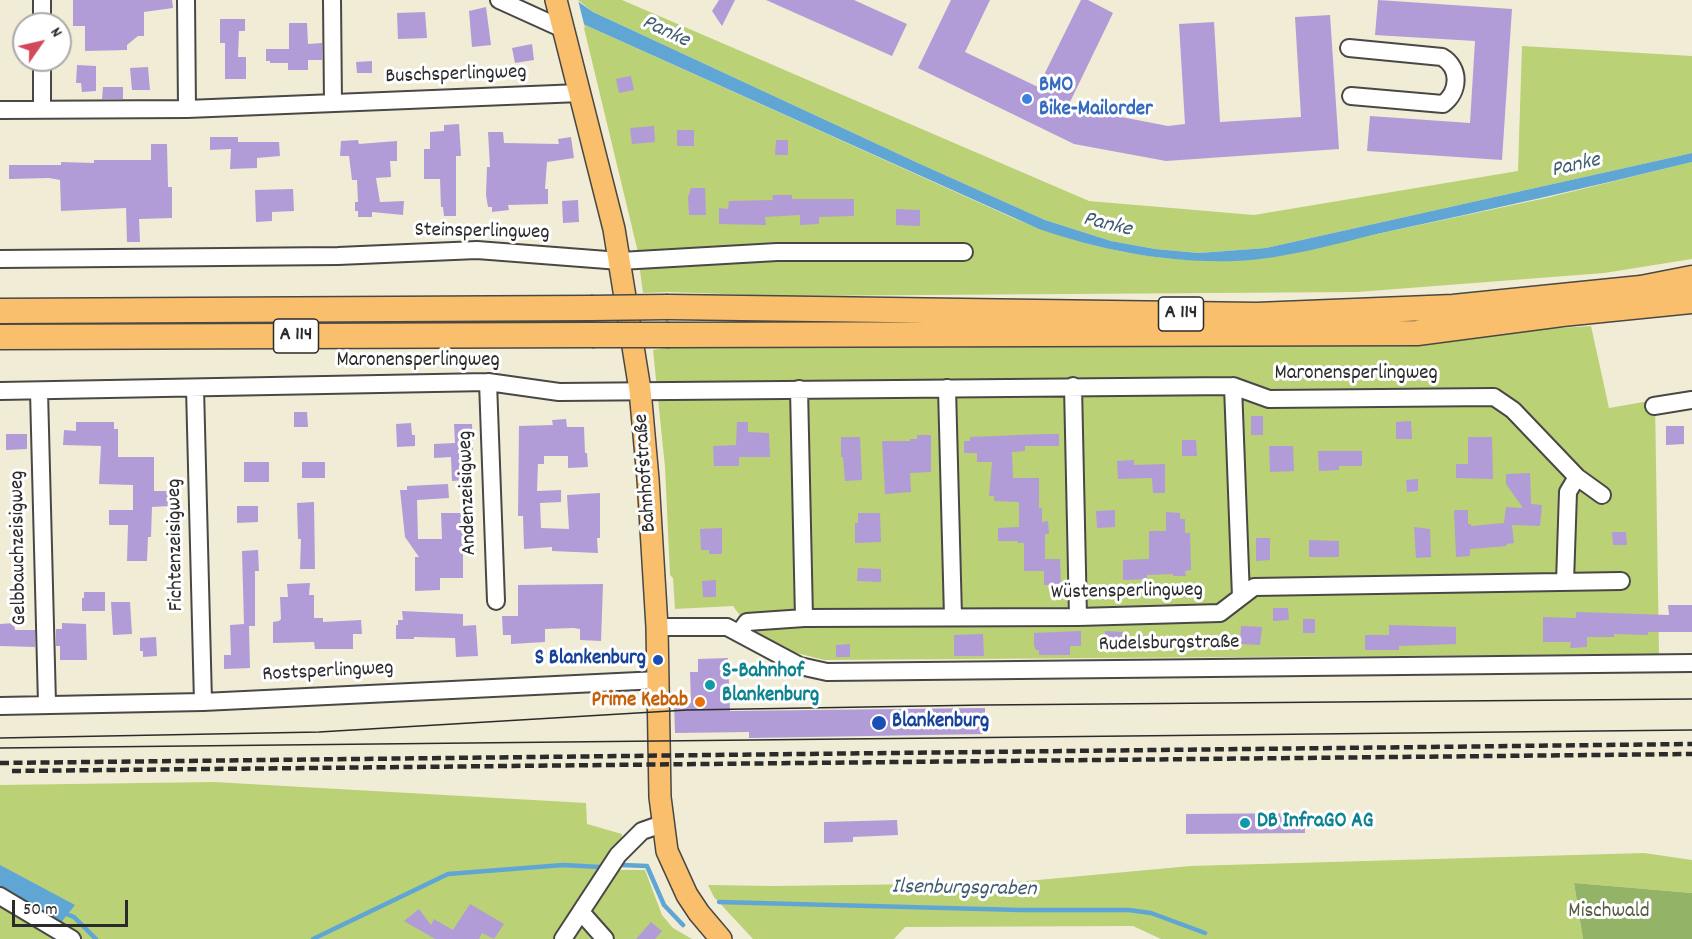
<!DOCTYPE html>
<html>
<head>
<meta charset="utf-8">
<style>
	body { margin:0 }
	#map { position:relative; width:1692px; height:939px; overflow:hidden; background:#f1ecd6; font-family:Dekko,sans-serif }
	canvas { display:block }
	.north { position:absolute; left:12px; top:12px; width:60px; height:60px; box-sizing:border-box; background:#fff; border:2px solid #aaa; border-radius:50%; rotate:56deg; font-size:16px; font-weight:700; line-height:24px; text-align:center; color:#2b2b2b }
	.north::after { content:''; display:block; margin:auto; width:21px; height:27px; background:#d1495b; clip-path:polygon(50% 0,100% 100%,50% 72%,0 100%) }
	.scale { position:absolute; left:12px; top:900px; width:116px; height:27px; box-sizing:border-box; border:3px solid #2b2b2b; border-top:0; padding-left:8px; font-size:18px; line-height:21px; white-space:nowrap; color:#2b2b2b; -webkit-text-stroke:4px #fff; paint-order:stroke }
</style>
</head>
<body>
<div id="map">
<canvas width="1692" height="939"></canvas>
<div class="north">N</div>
<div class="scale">50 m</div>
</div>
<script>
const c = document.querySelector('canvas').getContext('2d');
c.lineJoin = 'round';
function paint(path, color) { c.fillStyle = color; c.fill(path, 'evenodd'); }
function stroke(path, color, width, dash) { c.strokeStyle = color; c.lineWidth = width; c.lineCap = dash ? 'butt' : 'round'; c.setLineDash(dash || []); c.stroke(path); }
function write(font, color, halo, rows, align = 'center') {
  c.font = font + ' Dekko,sans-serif'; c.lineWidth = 6; c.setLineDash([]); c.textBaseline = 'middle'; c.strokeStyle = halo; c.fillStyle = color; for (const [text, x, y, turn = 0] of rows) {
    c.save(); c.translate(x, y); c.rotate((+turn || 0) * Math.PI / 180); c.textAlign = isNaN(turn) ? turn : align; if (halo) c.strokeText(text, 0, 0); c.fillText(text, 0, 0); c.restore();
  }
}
const green = new Path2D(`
	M578,0H622L1089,201L1254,215L1518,171L1522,46L1692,56V153L1266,248L1199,253L1155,249L1111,241L1045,220L918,163L593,12Z
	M583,24L1013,218C1093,252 1178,267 1265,258L1546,198L1692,162V259L1604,273L1357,292L780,296L668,292L643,293L637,248Z
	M1591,326L1609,408L1655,400L1659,654L824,660L789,651L753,633L733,606L675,609L673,578L670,575L665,467L653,350L675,346L1383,339Z
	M214,782L586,803L587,824L622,834L620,870H645L662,915L673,928L692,939H0V785Z
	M1644,853L1692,860V893L1574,883L1583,939H1161L1133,926L905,927L894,939H753L714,897L708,885L773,886L1005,883L1191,866Z`);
const forest = new Path2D(`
	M1574,883L1692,893V939H1583Z`);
const water = new Path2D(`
	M576,0L593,12L918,163L1045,220L1111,241L1155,249L1199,253L1266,248L1692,153V162C1590,187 1489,210 1386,232C1337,243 1286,259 1235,261C1167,263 1103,251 1039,229L583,24Z
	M0,865L75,905L59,925L0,891Z`);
const pier = new Path2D(`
	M530,0H578L585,28L531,4Z`);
const stream = new Path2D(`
	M622,865L647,866L664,905L683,925
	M719,902L1020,910H1129L1151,913L1205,933
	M64,913L74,917L96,939
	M313,939L448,874L563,865L600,867`);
const building = new Path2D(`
	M73,0H172L173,8L144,12V36H138L127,45V50L85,51V26H73Z
	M719,0H735L722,26L712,11Z
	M766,0H854L907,24L892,56Z
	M951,0H990L965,52L1038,87L1081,0H1088L1113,13L1070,102L1085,110L1168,126L1185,124L1179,24L1214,22L1220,122L1301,117L1295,17L1330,15L1339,149L1166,161L1074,144L918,68Z
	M1378,0L1512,9L1502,160L1367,151L1370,116L1470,123L1475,41L1375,35Z
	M486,7L491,45L472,47L469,11Z
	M425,12L427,38L398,39L397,13Z
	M220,19H245V31H239L238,57H246V79H225V43H220Z
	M289,23H307L308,44L322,43V60H308V70H288V63H270V61H266V49H289Z
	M532,44L534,60L515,63L512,48Z
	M372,61V73H357L356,62Z
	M77,65L96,66V91L82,92L81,83H76Z
	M148,67L150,90H132L130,68Z
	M631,76L634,90L619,93L616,79Z
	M103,87H123V99H102Z
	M459,124L461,156H456V216H444L443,207H441L440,179H424V149H430V132L444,131V125Z
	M654,126L655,142L632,144L630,128Z
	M677,130H694V146H677Z
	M488,132H503L504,143L559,144L558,139L571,137L574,158L547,162L545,189H548V204L508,205L509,210L492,212V207H488L486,195L487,167H490Z
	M210,137H238V142H279L280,156L257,158V168L230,169L231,149L210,150Z
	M358,140L359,144L397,141V161H390L391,177L376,178L380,202L404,201L403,215L372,212V217H358V211H355V202H358L357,180H352L349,156H340L341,141Z
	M776,140H788V155H775Z
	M151,144H167L168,187H172V218L139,219L140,242H127L126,208L61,211L60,180L49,178L9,179V165H61V162L94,163V160H151Z
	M691,188H705L706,215H689L688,197Z
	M293,189L294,211L272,212V221L256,222L255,190Z
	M772,195H792V199H854V216L819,217V224L800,225V215L765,217L766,225L719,224V208L728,209L729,201L773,200Z
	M578,200L579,222L563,223L562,201Z
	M896,209L920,210V226L896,225Z
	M294,412H307L308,427H294Z
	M1251,416H1263V435H1251Z
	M566,419L567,427H584L585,453H587L588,467L568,468V456H544V464H538L537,491L561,490V502L540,503L541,528L569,529L567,495L600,493V538H597L598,553L552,551V547L524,549L523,516H518L519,426L553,425L552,420Z
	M1411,421L1412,439H1396V422Z
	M76,422H114V429H118V457H154V491H169L170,506L152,507L151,537H148L147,561H127L128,525H109V510H133V485L99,484L101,446L63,445L64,430L76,431Z
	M737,422H748V432L769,433L770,457H739V466H714L713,446L736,445Z
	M411,423L412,435H415V446L397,447L396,424Z
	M454,424H472L473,450L463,451L464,480L452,481L451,457L434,458V444L455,443Z
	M1666,426H1684V444L1666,445Z
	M6,434H27V449L6,450Z
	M1044,434H1059V446H1025V451L1012,452L1013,478H1039V508H1042V522L1048,521L1049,534H1045V559H1060L1061,584L1044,585V571H1024V543H1018V541H998V528L1019,527V502L994,501V496H989L992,462H977V453H964V441H970V437Z
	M917,435H931V472L910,473L911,492L885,494L882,441H910V439H917Z
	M841,437H860L862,480L845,481L843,457H841Z
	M1468,437H1492L1493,479L1456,478V464H1468Z
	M1182,440H1196L1197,456H1182Z
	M1269,446H1293L1294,471L1270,472Z
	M1318,451H1362V466H1339V470L1319,471Z
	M1134,460V465L1165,464V493H1153L1152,478L1118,479L1117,461Z
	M244,462H269V482H244Z
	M302,462H325V478H302Z
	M1530,473L1531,504L1542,505L1540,526L1512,525L1514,543L1506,544L1507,546L1470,549V556L1456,557L1454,510H1468V524H1471V526L1504,523L1506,507L1523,508L1506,484V474Z
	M1418,479V491L1407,492L1406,480Z
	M448,484L449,498L417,500L418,539H442L441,513H467L468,535H463V578H440V590L415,591V557H419L405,537L400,490H407V486Z
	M314,502L315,569H300L301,539H298L297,503Z
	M237,506H258V522L237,523Z
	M1115,510V527L1097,528L1096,511Z
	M1166,512L1180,513V519H1185V533H1190L1191,570L1185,571L1186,576H1173V574L1147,575V579L1123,580V560L1149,559V531H1166Z
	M858,513H880L881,542L855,543V523H858Z
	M1414,527L1430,529L1431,557L1416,558Z
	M722,528V554H709V550H701L700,529Z
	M1612,532H1626L1627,545H1613Z
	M1256,538H1270V560L1256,561Z
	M1309,540L1339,541V557H1309Z
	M258,550L259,571H255V626H249L250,668L224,669V655H231L230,625L244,624L242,551Z
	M858,568L881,569V582L857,581Z
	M716,580V597H703L702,581Z
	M310,583L309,595H314V618H323V622L361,620L362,634H353V649H315L314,642L273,643V622L279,621L281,619L280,597H288L287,584Z
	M603,584L601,641L580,640V629L573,628L545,629V642L511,644V635H503L502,616H518V585Z
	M84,592H105V611H82V598H84Z
	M111,602H130L132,634L113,635Z
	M1668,605H1692V632H1648V635L1614,634V637H1587V647L1570,648L1571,642H1543V617L1576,618V612L1669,615Z
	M1273,608H1288L1289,620L1273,621Z
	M402,611L463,614V626L476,625L478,656L456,657L455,638L414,637V639H396V625H398V620H403Z
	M1303,619H1315V633H1303Z
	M14,623L15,630H35V647L0,646V624Z
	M62,623L86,624L87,660H60V646H56V629H62Z
	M1389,625L1456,627V644L1399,646V650H1365V635H1389Z
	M1241,626L1262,627L1260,645L1240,644Z
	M1081,631V646H1070V655H1039V650H1036L1034,645V633Z
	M1105,631L1123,632V646L1104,645Z
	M983,634L984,656H954V635Z
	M156,637L157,656L143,657V651H140V638Z
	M850,644V657H836V645Z
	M728,658L730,711L985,708V734L749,738V732L675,733L674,703H691L690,672H698V659Z
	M1305,813V833L1186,834V814Z
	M897,820L898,835L853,837V842L824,843V822Z
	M470,904L504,924L494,939L482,933L479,939H435L404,921L419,909L431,925L434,919L453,930Z
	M651,922L662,931L655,939H636Z`);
const minor = new Path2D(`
	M42,0V24
	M186,0L187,109
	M332,0L333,103
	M499,0L563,29
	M1349,48L1442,57C1461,68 1459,92 1443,104L1351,96
	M0,110L187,109L580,93
	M42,110V60
	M0,259L338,256L477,250L620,261L777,252H964
	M488,382L496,601
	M1073,386L1078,617
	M1233,386L1241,597
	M195,388L203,702
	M947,388L953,617
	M799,389L804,618
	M0,391L488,382L559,392L1233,386L1269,399L1494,397L1513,410L1577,477L1602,495
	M39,391L47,704
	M1654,406L1692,400
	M1565,582L1568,492L1577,477
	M657,627H727L800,666L827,672L1692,663
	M739,633L747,622L804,618L1078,617L1220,613L1254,587L1621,581
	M0,706L203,702L659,680
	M0,896L72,939
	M581,912L605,939
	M563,939L618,855L642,831L662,824`);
const major = new Path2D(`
	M556,0L614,229L640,390L648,479L657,627L660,797L667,851L687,895L699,913L721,939`);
const highway = new Path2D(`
	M668,307L1257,315L1453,307L1641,288L1692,278
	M0,311L591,308
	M669,335L1417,333L1562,314L1692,301
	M0,337L592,335`);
const tram = new Path2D(`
	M0,738L319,732L687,710L985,705L1692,699
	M0,748L1692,730`);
const rail = new Path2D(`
	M0,763L1692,744
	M12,771L1692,754`);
const highwayBridge = new Path2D(`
	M591,308L668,307
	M592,335H669`);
const markers = [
	[1027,99,6,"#3f7fe0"],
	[658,660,6,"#1a4fb4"],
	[710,685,6,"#0f9aa8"],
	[700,702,6,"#e8710a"],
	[879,723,8,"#1a4fb4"],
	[1245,823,6,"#0f9aa8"]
];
const shields = [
	[1181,314,45],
	[296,336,45]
];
const shieldNames = [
	["A 114",1181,314],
	["A 114",296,336]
];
const streetNames = [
	["Buschsperlingweg",456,76,-2],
	["Steinsperlingweg",482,233,1],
	["Maronensperlingweg",418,362],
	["Maronensperlingweg",1356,375],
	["Bahnhofstraße",647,473,-94],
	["Andenzeisigweg",469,493,-92],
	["Fichtenzeisigweg",177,545,-91],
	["Gelbbauchzeisigweg",20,548,-91],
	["Wüstensperlingweg",1127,593,-1],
	["Rudelsburgstraße",1169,645,-1],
	["Rostsperlingweg",328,673,-3]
];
const shopNames = [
	["BMO",1039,87],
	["Bike-Mailorder",1039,111]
];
const transitNames = [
	["S Blankenburg",646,660],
	["Blankenburg",892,723,"left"]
];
const cultureNames = [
	["S-Bahnhof",722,673],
	["Blankenburg",722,697],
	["DB InfraGO AG",1257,823]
];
const foodNames = [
	["Prime Kebab",688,702]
];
const parkNames = [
	["Mischwald",1609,913]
];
const waterNames = [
	["Panke",665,33,25],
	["Panke",1576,167,-13],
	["Panke",1107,226,14],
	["Ilsenburgsgraben",964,890,1]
];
paint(green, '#bad176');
paint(forest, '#93b367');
paint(water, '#5fa6d5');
paint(pier, '#f1ecd6');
stroke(stream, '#5fa6d5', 4.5);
paint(building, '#b19cd7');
stroke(minor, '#494845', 20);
stroke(major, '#494845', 24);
stroke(highway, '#494845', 27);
stroke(minor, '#fff', 16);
stroke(major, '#f9bf6c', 21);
stroke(highway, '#f9bf6c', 24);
stroke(tram, '#2b2b2b', 1.5);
stroke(rail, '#2b2b2b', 4.5, [9, 4.5]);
stroke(highwayBridge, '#494845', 27, []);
stroke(highwayBridge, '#f9bf6c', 24);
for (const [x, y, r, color] of markers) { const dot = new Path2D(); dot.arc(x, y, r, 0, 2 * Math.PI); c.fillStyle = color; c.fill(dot); stroke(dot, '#fff', 2); }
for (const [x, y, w] of shields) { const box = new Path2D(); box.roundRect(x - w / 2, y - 17, w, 34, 4.5); c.fillStyle = '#fff'; c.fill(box); stroke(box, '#2b2b2b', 1.5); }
write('bold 20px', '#2b2b2b', null, shieldNames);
write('21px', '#2b2b2b', '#fff', streetNames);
write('bold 21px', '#366cbe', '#fff', shopNames, 'left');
write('bold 21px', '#164399', '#fff', transitNames, 'right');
write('bold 21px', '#0d838f', '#fff', cultureNames, 'left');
write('bold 21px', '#c56008', '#fff', foodNames, 'right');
write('21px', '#565d42', '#fff', parkNames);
write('italic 22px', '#405c6f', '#fff', waterNames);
</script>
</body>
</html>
